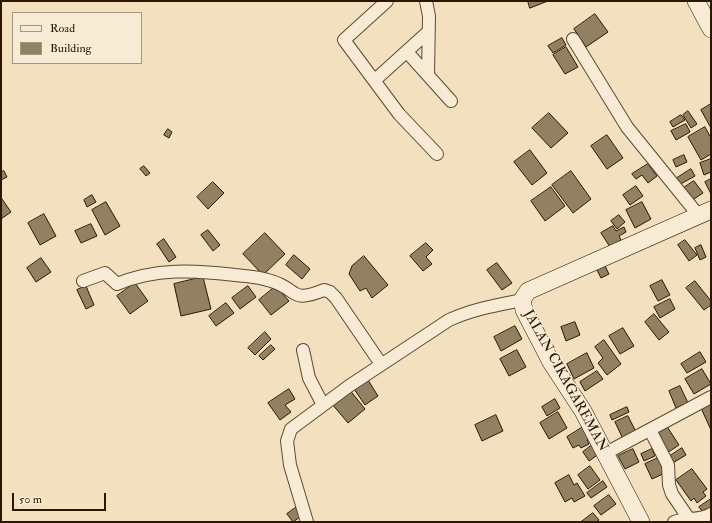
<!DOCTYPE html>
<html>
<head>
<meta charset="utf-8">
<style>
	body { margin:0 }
	#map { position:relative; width:712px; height:523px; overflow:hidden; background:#f2e0bf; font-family:"IM FELL Double Pica",serif }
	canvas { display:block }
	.frame { position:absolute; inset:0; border:2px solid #2b1700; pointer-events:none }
	.legend { position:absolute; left:12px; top:12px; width:130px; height:52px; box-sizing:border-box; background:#f7ebd5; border:1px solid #a59680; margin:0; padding:5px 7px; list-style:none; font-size:12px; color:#2b1700 }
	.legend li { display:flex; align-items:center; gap:8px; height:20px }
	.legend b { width:20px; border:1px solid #a59680 }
	.scale { position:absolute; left:12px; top:493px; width:94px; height:18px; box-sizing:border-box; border:2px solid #2b1700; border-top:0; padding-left:5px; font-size:12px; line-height:14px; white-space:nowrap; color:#2b1700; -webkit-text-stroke:3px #f7ebd5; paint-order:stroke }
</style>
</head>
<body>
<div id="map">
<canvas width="712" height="523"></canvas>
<div class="frame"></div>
<ul class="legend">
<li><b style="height:5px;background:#f7ebd5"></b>Road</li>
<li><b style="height:11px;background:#928063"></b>Building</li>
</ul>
<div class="scale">50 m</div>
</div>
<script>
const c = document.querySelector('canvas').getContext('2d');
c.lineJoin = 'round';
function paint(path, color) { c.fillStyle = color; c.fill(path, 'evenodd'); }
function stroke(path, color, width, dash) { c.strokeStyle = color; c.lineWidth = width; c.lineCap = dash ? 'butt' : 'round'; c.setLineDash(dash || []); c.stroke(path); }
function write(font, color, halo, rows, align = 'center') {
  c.font = font + ' "IM FELL Double Pica",serif'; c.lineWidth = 3; c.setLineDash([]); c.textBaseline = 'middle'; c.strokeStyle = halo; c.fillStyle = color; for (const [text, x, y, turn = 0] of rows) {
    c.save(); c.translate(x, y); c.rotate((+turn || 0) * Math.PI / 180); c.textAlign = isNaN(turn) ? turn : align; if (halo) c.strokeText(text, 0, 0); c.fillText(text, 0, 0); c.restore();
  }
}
const building = new Path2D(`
	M528,1H548L530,8Z
	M595,14L608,32L586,47L574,29Z
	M562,38L566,45L553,53L548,46Z
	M566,47L578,67L565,74L553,55Z
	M711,104V128L701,110Z
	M688,111L697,124L691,128L683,115Z
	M549,113L568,133L551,148L532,128Z
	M681,115L685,120L673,127L670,122Z
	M686,124L690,132L676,140L671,131Z
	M705,127L711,138V154L701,160L688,137Z
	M168,129L172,132L169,138L164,135Z
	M607,135L623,158L607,169L591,146Z
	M530,150L547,173L532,185L514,162Z
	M684,155L687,162L676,167L673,160Z
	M711,159V172L704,175L700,163Z
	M648,164L657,176L648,183L642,175L636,179L632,174Z
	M144,166L150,173L146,176L140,169Z
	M691,169L695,176L677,186L674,180Z
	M4,171L7,177L1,180V172Z
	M571,171L591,199L573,213L552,185Z
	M711,179V194L705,182Z
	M694,181L703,193L691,201L682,189Z
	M213,182L224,193L208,209L197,197Z
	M636,186L643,196L630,205L623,195Z
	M551,187L565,206L545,221L531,201Z
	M92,195L96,202L87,207L84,200Z
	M2,199L11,212L1,219V200Z
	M106,202L120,226L105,235L92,210Z
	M642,202L651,219L635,228L626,210Z
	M44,214L56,236L40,245L28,223Z
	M619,215L625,222L617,229L611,221Z
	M91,224L97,236L81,243L75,231Z
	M613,226L616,231L624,227L626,232L619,236L621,240L610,247L601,233Z
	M208,230L220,245L213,251L201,235Z
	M265,233L285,254L263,275L243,254Z
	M164,239L176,257L169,262L157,244Z
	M685,240L697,255L689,261L678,245Z
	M426,243L433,250L426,257L432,264L423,271L410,256Z
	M701,245L706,257L700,260L695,248Z
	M294,255L310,269L302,279L286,265Z
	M364,256L388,285L372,298L366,288L360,291L349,274L352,266Z
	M41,258L51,272L36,282L27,268Z
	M497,263L512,283L502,290L487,270Z
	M605,266L609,274L601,278L597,270Z
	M203,277L211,309L181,316L174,284Z
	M662,280L670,295L658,301L650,286Z
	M695,281L711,301V305L704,310L686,288Z
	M135,283L148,301L130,314L117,296Z
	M86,286L94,305L86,309L77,290Z
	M248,286L256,297L240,309L232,298Z
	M276,286L289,301L271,315L259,300Z
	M670,299L675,309L660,318L654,307Z
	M226,303L234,313L216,326L209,316Z
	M654,314L669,332L659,340L645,322Z
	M575,322L580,335L566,341L561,327Z
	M515,326L522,339L501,351L494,337Z
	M623,328L634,346L620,354L609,336Z
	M265,332L271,339L255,355L248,348Z
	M604,340L621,364L607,375L598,363L603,358L595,347Z
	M271,345L275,349L263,360L259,356Z
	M517,350L526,367L509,376L500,359Z
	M700,352L706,362L687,373L681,364Z
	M587,353L594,368L574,379L567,364Z
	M702,369L711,384L694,394L685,379Z
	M597,371L603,379L585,391L580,382Z
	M368,380L378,396L365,405L354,389Z
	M680,386L688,403L676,408L669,391Z
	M289,389L295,399L285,405L291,412L280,420L268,403Z
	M349,389L365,409L348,423L332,404Z
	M555,399L560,408L547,416L542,407Z
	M711,404V430L701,408Z
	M627,407L629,412L612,420L610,415Z
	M558,412L567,428L549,439L540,423Z
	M496,415L503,431L482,441L475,425Z
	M628,416L636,432L623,439L615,422Z
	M666,425L679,445L667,453L654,433Z
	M583,427L590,439L587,440L589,444L581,448L579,445L573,448L567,437Z
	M596,442L603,451L589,461L583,452Z
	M682,448L686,455L671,464L667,458Z
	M633,449L639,462L625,469L618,456Z
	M652,449L655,456L644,461L641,454Z
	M658,458L665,473L652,479L645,464Z
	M590,466L600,480L588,489L578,475Z
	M692,469L707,489L703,492L706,496L697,503L694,498L691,501L676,480Z
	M569,475L574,485L577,483L585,496L574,502L572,498L565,502L555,483Z
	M603,481L607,487L591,498L587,493Z
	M609,495L616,504L601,515L594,506Z
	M711,499V511L705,515L699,507Z
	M298,506L304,514L293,522L287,514Z
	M593,513L599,520L596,522H581Z`);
const street = new Path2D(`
	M387,1L344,40L399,114L437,154
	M426,1L429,16L428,75
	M573,39L627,127L699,216
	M407,52L451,101
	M375,80L428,32
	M83,281L105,273L117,284C155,268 195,270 235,275C246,276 260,277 271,281C299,289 289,304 324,290L330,292L336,298L381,364
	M303,350L309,378L323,405
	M650,430L668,465L669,485L672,494L689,519
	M606,453L711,397
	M307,522L290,465L287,441L291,429L349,386L449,320C473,309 497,305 522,300
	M674,522C686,517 700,521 711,514`);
const secondary = new Path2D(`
	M696,1L711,29
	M641,522L583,411L551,362L524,310L522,300L528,291L711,210`);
const streetNames = [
	["JALAN CIKAGAREMAN",565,381,61]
];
paint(building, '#928063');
stroke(building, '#2b1700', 1);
stroke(street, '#5d4930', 14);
stroke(secondary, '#2b1700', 18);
stroke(street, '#f7ebd5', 12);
stroke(secondary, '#f7ebd5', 17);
write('14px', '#2b1700', '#f7ebd5', streetNames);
</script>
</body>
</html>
